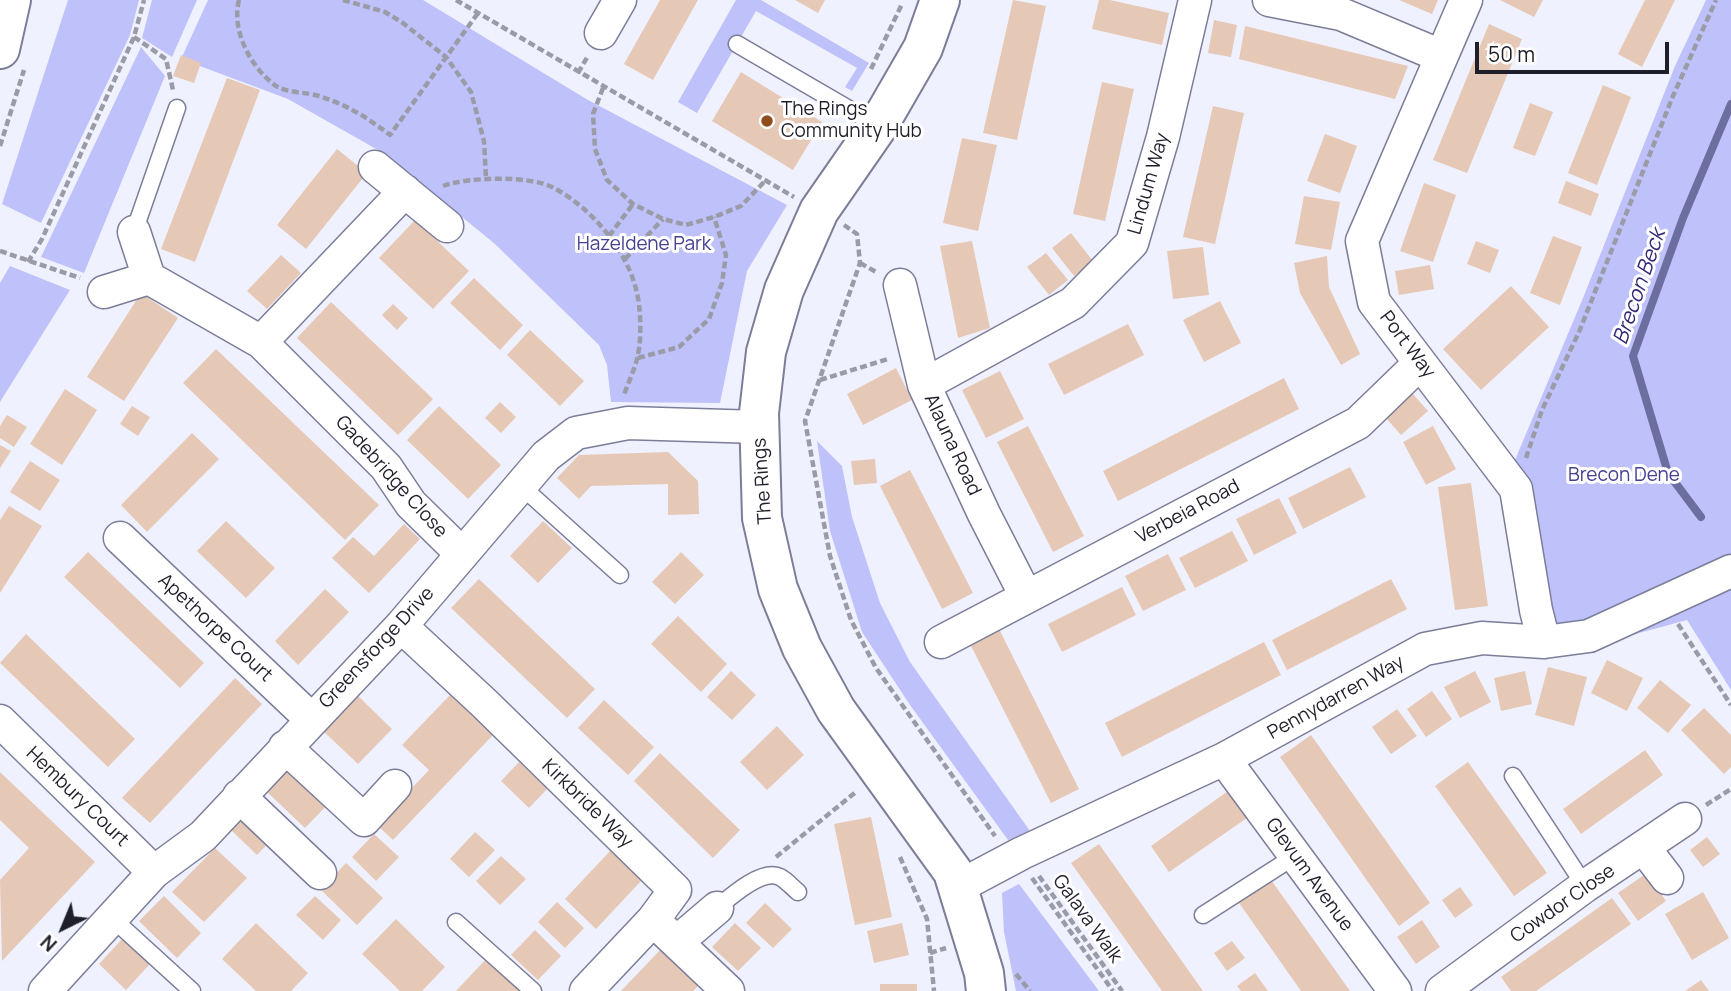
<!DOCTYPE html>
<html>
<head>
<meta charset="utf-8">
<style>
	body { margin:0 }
	#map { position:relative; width:1731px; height:991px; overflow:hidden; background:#f0f1fe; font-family:Manrope,sans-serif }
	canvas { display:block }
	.north { position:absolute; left:28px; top:893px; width:70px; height:70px; -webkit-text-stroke:5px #fff; paint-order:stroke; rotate:223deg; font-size:19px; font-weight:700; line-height:28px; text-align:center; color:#1e1f2a }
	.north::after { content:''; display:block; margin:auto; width:24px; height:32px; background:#1e1f2a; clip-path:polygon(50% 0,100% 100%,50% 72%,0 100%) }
	.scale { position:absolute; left:1475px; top:42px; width:194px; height:32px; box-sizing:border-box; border:4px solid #1e1f2a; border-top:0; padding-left:9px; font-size:21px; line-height:24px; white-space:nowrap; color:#1e1f2a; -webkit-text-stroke:5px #fff; paint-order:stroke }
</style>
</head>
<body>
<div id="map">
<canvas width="1731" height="991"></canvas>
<div class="north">N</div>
<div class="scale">50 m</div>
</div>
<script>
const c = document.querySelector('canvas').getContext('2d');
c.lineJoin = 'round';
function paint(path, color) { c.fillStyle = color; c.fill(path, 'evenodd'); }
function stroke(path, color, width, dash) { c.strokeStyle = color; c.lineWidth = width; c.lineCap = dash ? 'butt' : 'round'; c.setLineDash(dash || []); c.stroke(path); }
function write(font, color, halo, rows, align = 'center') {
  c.font = font + ' Manrope,sans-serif'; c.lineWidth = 6; c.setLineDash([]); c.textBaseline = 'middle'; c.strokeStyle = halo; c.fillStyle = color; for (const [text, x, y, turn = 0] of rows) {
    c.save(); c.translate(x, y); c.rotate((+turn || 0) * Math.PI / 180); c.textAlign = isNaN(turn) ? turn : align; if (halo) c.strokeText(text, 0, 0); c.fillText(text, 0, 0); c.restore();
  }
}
const green = new Path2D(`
	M68,0H139L130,35L41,223L2,204Z
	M152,0H197L172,57L142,38Z
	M208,0H423L588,100L787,205L747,271L720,403L611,402L607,365L599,345L495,244L385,154L288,99L181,59Z
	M736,0H761L869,63L852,91L845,87L857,68L756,11L697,113L678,102Z
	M1706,0H1731V690L1687,620L1580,649L1536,610L1515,460L1583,298L1675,66Z
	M141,47L165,76L84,273L41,257Z
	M10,266L70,290L0,402V283Z
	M817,441L842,466L852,517L880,603L910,662L1030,831L1008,840L910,705L862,632L830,531Z
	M1019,884L1099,991H1016L1004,932L1002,893Z`);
const stream = new Path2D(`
	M1701,517L1668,473L1633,356L1683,218L1731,104`);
const building = new Path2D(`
	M660,0H698L653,80L624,64Z
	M795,0H825L818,13Z
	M1013,0L1046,6L1017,140L983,133Z
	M1099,0H1110L1169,13L1162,45L1092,29Z
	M1399,0H1438L1432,14Z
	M1500,0H1543L1534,17Z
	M1645,0H1675L1642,67L1618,54Z
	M1214,20L1237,25L1231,57L1208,53Z
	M1489,24L1522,39L1467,173L1433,160Z
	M1245,26L1408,66L1395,99L1239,59Z
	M181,55L201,63L194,83L173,76Z
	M741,72L822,122L793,170L712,121Z
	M227,78L260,90L195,262L161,249Z
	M1102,82L1134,89L1105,221L1073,214Z
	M1603,85L1631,97L1597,185L1568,173Z
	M1530,103L1553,112L1535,156L1513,148Z
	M1213,106L1244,113L1215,244L1183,237Z
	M1325,134L1357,146L1340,193L1307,181Z
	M962,138L997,145L978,231L943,223Z
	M337,149L367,173L306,249L277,225Z
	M1566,181L1599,194L1591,216L1558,203Z
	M1424,183L1456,195L1433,262L1400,251Z
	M1304,196L1340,202L1331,250L1295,244Z
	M415,220L469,271L433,309L379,258Z
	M1071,233L1093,261L1074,276L1052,248Z
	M1553,236L1582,247L1560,305L1530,293Z
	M972,241L990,328L958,338L940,246Z
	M1476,241L1499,250L1490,273L1467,264Z
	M1203,247L1209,295L1173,299L1167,251Z
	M1046,253L1068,280L1049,295L1027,267Z
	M281,255L301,273L267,309L247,291Z
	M1327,256L1329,287L1360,354L1341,365L1300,293L1294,263Z
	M1430,265L1434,289L1399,295L1395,271Z
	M474,278L523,325L500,350L450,303Z
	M1511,286L1549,327L1481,390L1443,349Z
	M141,293L178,318L124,401L87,377Z
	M1220,301L1241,343L1204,362L1183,320Z
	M331,302L433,399L398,435L297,338Z
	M393,304L408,318L397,330L382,315Z
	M1128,324L1144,355L1064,395L1048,364Z
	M530,330L584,381L560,406L507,355Z
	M216,349L379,505L345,540L183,383Z
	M896,368L912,400L863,425L847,394Z
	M1000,371L1024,419L986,438L962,390Z
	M1284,378L1299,409L1118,501L1103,471Z
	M65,389L97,410L62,465L30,444Z
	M1412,393L1428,411L1401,435L1385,417Z
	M500,402L516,417L501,433L485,418Z
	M132,406L150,417L138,436L120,424Z
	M439,406L501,465L468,499L407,440Z
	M7,415L27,427L14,447L0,438V426Z
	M1028,426L1084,536L1053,552L997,442Z
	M1433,426L1456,469L1426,485L1403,442Z
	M192,433L219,459L147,532L121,505Z
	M0,445L11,451L0,468Z
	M668,452L698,481L699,514L668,515V484L591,486L579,499L557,478L579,455Z
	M875,459L877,483L854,485L851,461Z
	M30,461L60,480L40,511L10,492Z
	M1350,467L1366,497L1303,529L1288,498Z
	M910,470L973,593L942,609L880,486Z
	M1471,483L1488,606L1455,610L1438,487Z
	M1279,498L1297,533L1254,555L1236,519Z
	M9,506L42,526L0,593V520Z
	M226,521L275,568L246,598L197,551Z
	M543,521L572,548L538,583L510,556Z
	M404,524L420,539L369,593L332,558L353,537L374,556Z
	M1232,531L1248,561L1195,588L1179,558Z
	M88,552L204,663L180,688L64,577Z
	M681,552L704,575L675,604L652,582Z
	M1168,554L1186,590L1143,611L1125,576Z
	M479,579L595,689L567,718L451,608Z
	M1391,579L1407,609L1287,670L1272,640Z
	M1122,587L1136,615L1062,652L1048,624Z
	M325,589L349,612L298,665L275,641Z
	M678,616L727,664L701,692L651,644Z
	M999,629L1079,789L1051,803L970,644Z
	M26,634L135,739L108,767L0,663Z
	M1264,642L1281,675L1122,757L1105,723Z
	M1607,660L1643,678L1627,711L1591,693Z
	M1548,667L1587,677L1574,726L1535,715Z
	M731,671L756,695L732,720L707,697Z
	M1475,671L1491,702L1460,718L1444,687Z
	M1525,671L1532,704L1501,711L1494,678Z
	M235,678L262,704L150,823L122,798Z
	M1660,680L1691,705L1668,733L1637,708Z
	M1432,691L1452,719L1426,737L1407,709Z
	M355,693L392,729L358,764L321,729Z
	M450,695L493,735L393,840L377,825L429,770L402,745Z
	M604,700L654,747L628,775L578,728Z
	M1704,708L1731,735V767L1724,774L1681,730Z
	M1397,709L1417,736L1391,754L1372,727Z
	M777,726L804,755L767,790L740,762Z
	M1311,735L1430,903L1399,926L1280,757Z
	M1645,750L1663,775L1581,834L1563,809Z
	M660,753L740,830L713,858L634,781Z
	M294,758L335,797L305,828L264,789Z
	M519,762L547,789L529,808L501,781Z
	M1468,762L1547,873L1514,896L1435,786Z
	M0,772L95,862L2,961L0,880L29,848L0,820Z
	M1228,791L1247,818L1169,872L1151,846Z
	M253,806L280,831L257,855L231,830Z
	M871,817L892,917L855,925L834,824Z
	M475,832L495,850L469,877L450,859Z
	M374,834L399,857L376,881L352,857Z
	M1707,837L1720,854L1703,867L1690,850Z
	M1099,844L1203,991H1162L1071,863Z
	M215,848L247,878L204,922L172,892Z
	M611,850L642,880L596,929L565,899Z
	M501,856L526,879L500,905L476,881Z
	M346,863L383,898L357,925L321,890Z
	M1647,873L1666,901L1638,921L1618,893Z
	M1269,877L1350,991H1301L1237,900Z
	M1460,887L1473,905L1455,918L1442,900Z
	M1703,892L1729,938L1692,960L1665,914Z
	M164,896L201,933L177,958L139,921Z
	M315,896L341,920L323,940L296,915Z
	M1612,898L1631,924L1536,991H1511L1501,977Z
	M557,902L584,928L565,948L538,922Z
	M765,903L792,929L773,948L746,923Z
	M396,919L445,967L422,991H400L362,954Z
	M1422,920L1440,947L1416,964L1397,937Z
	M256,923L308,973L291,991H256L222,959Z
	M735,923L761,948L738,971L712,947Z
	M902,923L909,955L874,963L867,931Z
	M535,930L561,956L538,980L511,955Z
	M123,938L150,964L126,990L99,964Z
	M1232,941L1245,958L1227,971L1214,953Z
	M662,948L700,984L693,991H621Z
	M486,959L521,991H456Z
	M1255,973L1268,991H1241L1237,986Z
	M1701,980L1709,991H1685Z
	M880,984H917V991H880Z`);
const path = new Path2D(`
	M239,0C231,31 251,68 276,86C287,93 306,92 319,96C349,106 365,116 390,135L478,13
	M343,0L385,12L403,23L446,57L471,92L484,141L486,178
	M456,0L794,197
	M134,37L166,59L173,90
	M871,69L902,4
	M578,73L588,56
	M603,88L593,114L595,149L607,180L633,204L663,219L686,225L714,217L741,206L765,181
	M0,146L24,70
	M443,186C467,177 531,175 554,188C595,210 634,258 639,305C641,321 641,344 637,359C634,371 628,383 624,395
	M844,225L857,234L860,263L805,421L830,556L851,620L876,668L995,836
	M609,236L633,204
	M0,251L80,278
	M625,259L663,219
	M28,262L42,239L134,37L144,0
	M860,263L878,273
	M638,358L679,347L709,319L722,283L726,255L714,217
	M820,380L888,359
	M1526,458L1542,410L1579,332L1673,96L1716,0
	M1678,624L1731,705
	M1706,805L1731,789
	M776,857L857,791
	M900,857L927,919L934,991
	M1039,876L1122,991
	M1032,878L1113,991
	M930,953L946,948
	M1016,974L1030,991`);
const lane = new Path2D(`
	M737,44L878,126
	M134,232L177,108
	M520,485L620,575
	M1513,776L1585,886
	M717,908C730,897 762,868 780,877C786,880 792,887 798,892
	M1203,915L1295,856
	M112,918L192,991
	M456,922L533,991`);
const street = new Path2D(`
	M1269,0L1341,14L1441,56
	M1466,0L1362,241L1374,302L1516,489L1536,610L1544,642
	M601,33L620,0
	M375,167L447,226
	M149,278L261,342L386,467L411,504L461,553
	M900,285L924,385L984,514L1026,596
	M104,292L149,278L134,232
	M261,342L405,191
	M924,385L1073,303L1132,243L1163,137L1195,0
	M120,538L311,719
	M401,626L485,704L675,890L653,920L586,991
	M941,642L1358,423L1420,363
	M0,721L154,872
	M285,747L364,820L395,786
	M1224,759L1395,991
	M239,796L320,873
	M1644,848L1667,878
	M958,887L1022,853L1224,759L1425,649L1482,638L1544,642L1589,636L1731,571
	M653,920L728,991
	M677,942L717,908
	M45,991L154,872L203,836L401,626L546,456L576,433L628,423L759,427
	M1442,991L1585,886L1685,819`);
const secondary = new Path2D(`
	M940,0L923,48L878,126L819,211L784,290L766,352L759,413L762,518L778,589L802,648L836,710L953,872L984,973L986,991
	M0,49L11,0`);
const markers = [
	[767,121,7,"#8f4d1b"]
];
const poiNames = [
	["The Rings",781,110],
	["Community Hub",781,132]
];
const streetNames = [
	["Lindum Way",1149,184,-74],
	["Port Way",1407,345,53],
	["Alauna Road",952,445,65],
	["Gadebridge Close",391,477,48],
	["The Rings",763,481,-94],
	["Verbeia Road",1188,512,-28],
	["Apethorpe Court",215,628,43],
	["Greensforge Drive",377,648,-47],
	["Pennydarren Way",1336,698,-29],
	["Hembury Court",77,797,44],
	["Kirkbride Way",587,804,44],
	["Glevum Avenue",1309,875,54],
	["Cowdor Close",1563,904,-35],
	["Galava Walk",1087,919,54]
];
const parkNames = [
	["Hazeldene Park",644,245],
	["Brecon Dene",1624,476]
];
const waterNames = [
	["Brecon Beck",1640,287,-71]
];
paint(green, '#bfc2fa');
stroke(stream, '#6d6ea0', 8);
paint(building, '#e6c8b6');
stroke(lane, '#7b7d99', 19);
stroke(street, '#7b7d99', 35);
stroke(secondary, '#7b7d99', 42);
stroke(path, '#9a9ba7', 4.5, [7, 3.5]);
stroke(lane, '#fff', 16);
stroke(street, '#fff', 32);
stroke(secondary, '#fff', 38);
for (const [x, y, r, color] of markers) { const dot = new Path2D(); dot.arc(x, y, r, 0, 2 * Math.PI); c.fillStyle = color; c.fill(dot); stroke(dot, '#fff', 2.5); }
write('19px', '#1e1f2a', '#fff', poiNames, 'left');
write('19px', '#1e1f2a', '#fff', streetNames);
write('19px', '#474191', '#fff', parkNames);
write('italic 21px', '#332a78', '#fff', waterNames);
</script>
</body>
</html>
